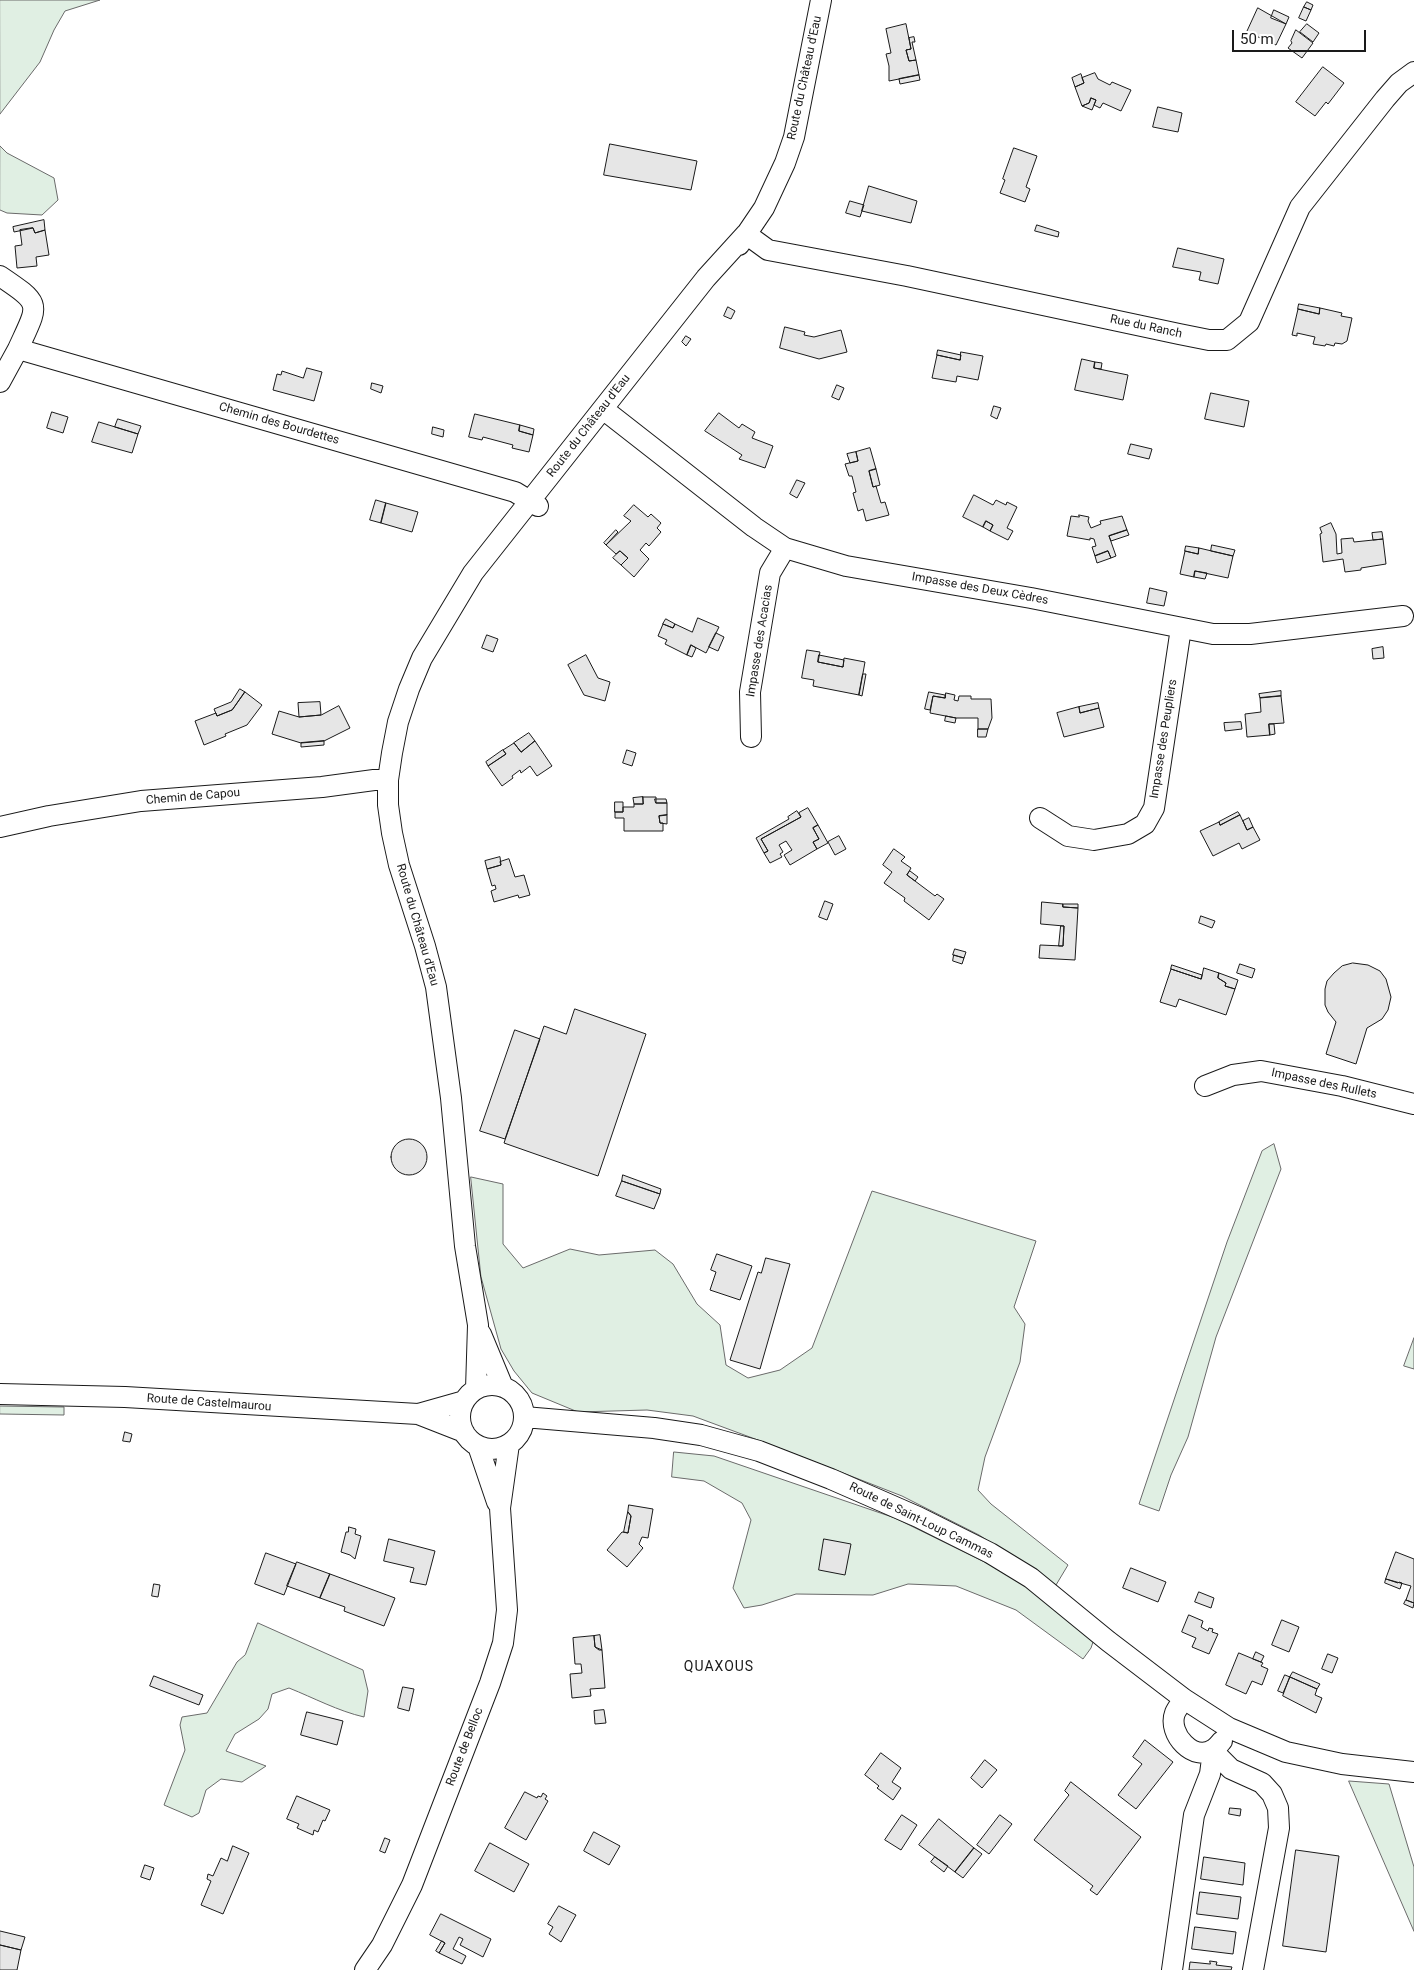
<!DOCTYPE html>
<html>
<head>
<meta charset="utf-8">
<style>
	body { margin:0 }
	#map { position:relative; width:1414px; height:1970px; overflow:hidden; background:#fff; font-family:Roboto,sans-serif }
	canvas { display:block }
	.scale { position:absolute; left:1232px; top:30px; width:134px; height:22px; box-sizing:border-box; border:2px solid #1a1a1a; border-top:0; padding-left:6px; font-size:15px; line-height:18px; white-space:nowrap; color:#1a1a1a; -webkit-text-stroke:4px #fff; paint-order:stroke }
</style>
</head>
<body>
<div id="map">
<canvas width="1414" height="1970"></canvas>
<div class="scale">50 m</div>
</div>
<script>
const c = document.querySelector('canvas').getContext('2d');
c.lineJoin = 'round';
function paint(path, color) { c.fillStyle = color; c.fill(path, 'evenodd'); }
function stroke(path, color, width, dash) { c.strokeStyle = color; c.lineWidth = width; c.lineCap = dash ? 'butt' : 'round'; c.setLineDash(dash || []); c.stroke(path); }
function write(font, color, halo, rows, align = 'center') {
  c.font = font + ' Roboto,sans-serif'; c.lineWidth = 4; c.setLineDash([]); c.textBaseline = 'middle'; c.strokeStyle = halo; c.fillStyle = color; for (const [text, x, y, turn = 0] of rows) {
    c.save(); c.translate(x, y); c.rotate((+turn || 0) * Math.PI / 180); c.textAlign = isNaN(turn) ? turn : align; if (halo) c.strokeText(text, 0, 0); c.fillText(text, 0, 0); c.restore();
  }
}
const green = new Path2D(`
	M0,0H100L65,11L54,30L40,62L0,114Z
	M0,146L7,153L54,178L58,200L42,215L7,213L0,210Z
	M1274,1144L1281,1169L1216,1337L1188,1437L1171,1475L1159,1511L1139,1504L1227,1242L1262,1151Z
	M471,1177L503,1184V1244L523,1268L570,1249L599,1255L655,1250L673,1264L697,1304L720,1325L726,1365L748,1378L780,1370L812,1348L872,1191L1036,1241L1014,1307L1025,1324L1020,1362L985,1457L978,1490L991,1504L1068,1565L1056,1585L979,1535L902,1496L774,1446L693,1416L647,1410L578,1412L532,1393L514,1371L501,1349L481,1277Z
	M1414,1338V1369L1404,1366Z
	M0,1406L64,1407V1415L0,1414Z
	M674,1452L714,1456L895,1518L1019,1579L1093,1642L1091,1648L1083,1659L1016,1610L956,1586L908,1584L873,1595L796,1594L762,1605L744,1608L733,1588L751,1520L742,1503L704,1481L672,1477Z
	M258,1623L363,1670L368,1691L364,1717C338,1711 314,1698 289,1688L272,1694L268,1709L259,1719L235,1734L226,1751L266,1766L242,1782L221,1779L206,1790L199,1813L192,1817L164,1805L185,1750L180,1725L182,1717L207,1713L237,1662L245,1655Z
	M1349,1781L1389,1784L1414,1867V1931Z`);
const building = new Path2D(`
	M1307,2L1313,5L1311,10L1304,7Z
	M1304,7L1311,10L1306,21L1299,18Z
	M1258,8L1286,24L1276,45L1247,32Z
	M1274,10L1289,17L1286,24L1271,18Z
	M906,24L911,49L906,50L909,61L916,60L919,75L889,81V66L886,54L891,53L886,29Z
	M1307,24L1319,33L1313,42L1300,32Z
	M1296,30L1313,43L1302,58L1288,48L1292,43L1291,41Z
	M914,37L915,42H912L916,60L909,61L906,50L911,49L909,38Z
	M1323,67L1344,83L1328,104L1326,102L1315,116L1296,102Z
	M1095,73L1098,79L1110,85L1112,82L1131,90L1121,111L1103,103L1100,108L1094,105L1096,100L1091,98L1089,103L1082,106L1075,87L1084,83L1082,78Z
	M1081,74L1084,83L1075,87L1072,78Z
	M919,75L920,80L900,84L899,79Z
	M1091,98L1096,100L1092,110L1082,106L1089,103Z
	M1158,107L1182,113L1178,132L1153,127Z
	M610,144L697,161L691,190L604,175Z
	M1014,148L1037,156L1026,187L1030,189L1025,202L1000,193L1005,180L1003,179Z
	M869,186L917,201L911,223L862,211Z
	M850,201L864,205L860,217L846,213Z
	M44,220L45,230L35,233L33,228L14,232L13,227Z
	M1037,225L1059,232L1058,237L1035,231Z
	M33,228L35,233L45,230L49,255L36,257L37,266L17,268L15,246L22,245L20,230Z
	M1178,248L1224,259L1218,284L1199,280L1201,272L1173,267Z
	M1299,304L1320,308L1319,314L1298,309Z
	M728,307L735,311L731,319L724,316Z
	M1320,308L1342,313L1341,316L1352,318L1347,341L1342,344L1335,343L1334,346L1326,344L1325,346L1313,344L1315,337L1297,333V336L1292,335L1298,309L1319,314Z
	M785,327L805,332L804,335L814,337L841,330L847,352L819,359L780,348Z
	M686,336L691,339L686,346L682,342Z
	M938,350L961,355L960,360L937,355Z
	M961,352L983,356L978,380L957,376L956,382L932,378L937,355L960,360Z
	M1082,359L1095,362L1094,368L1128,375L1123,400L1075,390Z
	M1095,362L1102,363L1101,369L1094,368Z
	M307,368L322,372L314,401L273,390L277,374L281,375L282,371L303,378Z
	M372,383L383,386L381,393L371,389Z
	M837,385L844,388L839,400L832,397Z
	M1211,393L1249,401L1244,427L1205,419Z
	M994,406L1001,408L997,419L991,416Z
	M52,412L68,417L63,433L47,428Z
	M719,413L739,428L742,424L755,432L752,438L773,446L765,468L739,459L742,455L705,431Z
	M475,414L520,425L519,431L533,435L529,452L512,448L513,445L483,437L482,440L469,437Z
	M118,419L141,426L138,434L115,427Z
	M99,422L138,434L132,453L92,442Z
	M520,425L534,429L533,435L519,431Z
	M433,427L444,430L443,437L432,434Z
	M1131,444L1152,449L1149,459L1128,454Z
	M870,448L876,469L869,471L873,487L876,486L881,503L885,502L889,515L866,521L863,509L858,511L853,493L856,492L852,476H849L845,464L858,461L856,452Z
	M856,452L858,461L850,463L847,454Z
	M876,469L880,485L873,487L869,471Z
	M797,480L805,483L797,498L790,494Z
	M974,495L993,505L996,500L1006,505L1007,502L1017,507L1007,528L1013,531L1008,540L990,531L993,525L986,521L983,527L963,517Z
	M376,500L386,503L381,523L370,520Z
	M386,503L418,512L412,532L381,523Z
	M634,505L648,517L651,514L661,523L657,528L661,532L649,546L646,543L640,550L649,559L634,577L621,565L628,558L620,551L616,554L606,545L631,521L624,516Z
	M1079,515L1089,517L1088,521L1091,528L1101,524L1100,521L1122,516L1127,530L1109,536L1116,556L1111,558L1108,551L1095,556L1092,547L1096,546L1094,539L1090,538V540L1067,536L1071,516L1079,517Z
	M986,521L993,525L990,531L983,527Z
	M1331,523L1336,534L1337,554L1342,553L1341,539L1353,538L1354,542L1383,539L1386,564L1361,568V570L1345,572L1343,559L1323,562L1320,534L1322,533L1320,528Z
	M616,530L618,532L606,545L604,543Z
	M1127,530L1129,535L1111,541L1109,536Z
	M1382,532L1383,539L1373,540L1372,533Z
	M1212,545L1235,550L1233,556L1211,551Z
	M1186,546L1199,548L1198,554L1185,551Z
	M1199,548L1233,556L1228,578L1195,571L1194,577L1180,574L1185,551L1198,554Z
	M620,551L628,558L621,565L613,558Z
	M1108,551L1111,558L1097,563L1095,556Z
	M1195,571L1207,573L1205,579L1194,577Z
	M1150,588L1167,592L1164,606L1147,603Z
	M698,618L719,627L706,653L691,645L687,655L665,644L667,640L658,636L663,624L673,628L675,624L692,632Z
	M666,619L675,624L673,628L663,624Z
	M716,633L724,637L718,651L709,647Z
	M487,635L498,639L493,652L482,648Z
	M691,645L696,648L692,657L687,655Z
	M1383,647L1384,658L1373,659L1372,649Z
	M807,650L820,652L818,662L843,667L844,658L865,662L859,695L813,686L814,680L802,678Z
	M586,655L598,678L610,682L605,701L584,695L568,665Z
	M819,655L844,660L843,667L818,662Z
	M863,674H866L862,696L859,695Z
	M240,689L245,692L232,710L217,716L214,709L231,702Z
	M1281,691V696L1260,698L1259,694Z
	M245,692L262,705L247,725L225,734L226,736L204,745L195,721L216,713L217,716L232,710Z
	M929,692L945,695V698L933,696L930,710L925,709Z
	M946,693L955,695L954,700L958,701L959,696H971V699H991L992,718L988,729H978V718H956L930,713L933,696L945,698Z
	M1281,696L1284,723L1269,724L1270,735L1247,737L1245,714L1261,712L1260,698Z
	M320,702L321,715L299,717L298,703Z
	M1098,703L1099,708L1080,713L1079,707Z
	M339,706L350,728L324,741L301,743L272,734L279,711L299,717L321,715Z
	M1079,707L1080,713L1099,708L1104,727L1064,737L1057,713Z
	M946,716L956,718L955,723L945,721Z
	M1241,722L1242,729L1225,731L1224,723Z
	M1269,724H1274L1275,734L1270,735Z
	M978,729H988L986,737H978Z
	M529,733L535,741L521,752L514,743Z
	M324,741V745L301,747V743Z
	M535,741L552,766L537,776L530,766L521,773L520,770L512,776L513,778L502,786L488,766L506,754L503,750L514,743L521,752Z
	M503,750L506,754L488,766L486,762Z
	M627,750L636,753L632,766L623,763Z
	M643,797H656V803H667V815L659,816L660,823H663V831H624V818H615V812H623V807H634V804H643Z
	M643,797V804H634L633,798Z
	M655,799H666L667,803H656Z
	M615,802H623V812H615Z
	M808,808L818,825L813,828L819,839L813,842L817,849L790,865L784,855L792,850L786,841L779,845L783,852L780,854L782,857L770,863L764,853L768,851L761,839L801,817L799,813Z
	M797,811L801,817L761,839L768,851L764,853L756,838L789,819L788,817Z
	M1238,812L1240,815L1220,825L1219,822Z
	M667,815V824L660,823L659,816Z
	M1240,815L1247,830L1253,827L1260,840L1242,849L1239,843L1213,856L1200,831L1219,822L1220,825Z
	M1249,818L1253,827L1247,830L1243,821Z
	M818,825L828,843L817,849L813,842L819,839L813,828Z
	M839,836L846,849L835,855L828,842Z
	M894,849L905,857L901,861L911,868L907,875L935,896L937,894L944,899L929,920L904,901L905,898L884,883L892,872L883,865Z
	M500,857L501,865L487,869L485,861Z
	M509,859L515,877L524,875L530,895L519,898L518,895L494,902L491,891L496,889L495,885L492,886L487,869L501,865L500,862Z
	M910,871L918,877L915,881L907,875Z
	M825,901L833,904L827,920L819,917Z
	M1042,902L1063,904V907L1078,908L1075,960L1039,958L1040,945L1063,946L1064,926L1041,924Z
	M1063,904H1078V908L1063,907Z
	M1201,916L1215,921L1212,928L1199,923Z
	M1061,926H1064L1063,946H1059Z
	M955,949L966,952L964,958L953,955Z
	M954,955L964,958L962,964L953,961Z
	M1353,963L1368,965L1380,971L1386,979L1391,997L1388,1010L1382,1019L1367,1028L1356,1064L1326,1054L1336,1022L1328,1012L1325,1005V989L1327,981L1334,973L1342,966Z
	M1240,964L1255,969L1252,978L1237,973Z
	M1172,965L1202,975L1201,979L1171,969Z
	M1204,968L1219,973L1218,978L1226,983L1225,986L1235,989L1226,1015L1179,999L1176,1007L1160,1002L1171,969L1201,979Z
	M1219,973L1238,980L1235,989L1225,986L1226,983L1218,978Z
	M575,1009L646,1034L598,1176L504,1143L544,1026L566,1034Z
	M515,1030L540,1039L505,1139L480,1131Z
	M391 1157a18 18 0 1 1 36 0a18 18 0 1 1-36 0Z
	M623,1175L661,1189L660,1194L622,1181Z
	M622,1181L660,1194L654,1209L616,1196Z
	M717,1254L752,1266L740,1300L710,1290L716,1272L711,1270Z
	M766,1258L790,1264L760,1369L730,1360L758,1272L761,1273Z
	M125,1432L132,1434L130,1442L123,1441Z
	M629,1505L653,1509L648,1538L642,1537L639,1544L643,1548L627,1567L607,1550L622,1532L628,1533L631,1516L628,1512Z
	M628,1512L631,1516L628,1533L624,1532Z
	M349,1527L356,1529L355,1534L361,1536L355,1559L350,1555L341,1552L346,1532H348Z
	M389,1539L435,1551L426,1585L410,1582L414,1568L384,1561Z
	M824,1539L851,1544L845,1575L819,1570Z
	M1396,1552L1414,1559V1603L1406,1600L1411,1586L1386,1579Z
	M266,1553L296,1564L284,1595L255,1584Z
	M297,1562L330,1574L320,1598L287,1586Z
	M1131,1568L1166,1582L1158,1602L1123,1588Z
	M330,1574L395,1598L384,1626L344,1611L345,1607L320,1598Z
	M1386,1579L1398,1583L1399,1582L1402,1583L1400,1589L1385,1583Z
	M154,1584L160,1585L158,1597L152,1596Z
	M1199,1592L1214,1598L1211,1608L1195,1602Z
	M1406,1600L1414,1603L1413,1608L1404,1604Z
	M1189,1615L1203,1621L1201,1627L1208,1631L1209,1628L1213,1629L1212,1632L1218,1634L1209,1654L1192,1647L1196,1638L1182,1632Z
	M1282,1620L1299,1627L1289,1652L1272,1645Z
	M600,1635L602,1650H599L595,1647L594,1636Z
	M594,1636L595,1647L602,1650L605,1688L590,1689L591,1696L572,1698L570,1674L582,1673L581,1664H575L573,1638Z
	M1256,1652L1264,1656L1261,1662L1253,1659Z
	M1239,1653L1263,1663L1261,1666L1268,1669L1262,1685L1252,1681L1246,1694L1226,1685Z
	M1328,1654L1338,1658L1332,1673L1322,1669Z
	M1293,1672L1320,1684L1317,1689L1290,1677Z
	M1285,1675L1290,1677L1283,1693L1278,1691Z
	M154,1676L203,1695L199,1705L150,1686Z
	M1290,1677L1317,1689L1315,1695L1322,1698L1316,1713L1283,1696Z
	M403,1687L414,1689L409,1711L398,1708Z
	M604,1710L606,1723L595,1724L594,1711Z
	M307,1712L343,1721L337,1745L301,1735Z
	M1145,1740L1173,1762L1136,1809L1118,1795L1142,1764L1133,1757Z
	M881,1753L901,1768L892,1782L901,1788L893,1800L877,1788L879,1786L865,1775Z
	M985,1760L997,1770L982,1788L971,1778Z
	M1071,1782L1141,1837L1097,1895L1090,1890L1093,1886L1034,1840L1069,1795L1065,1791Z
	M525,1792L537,1798L538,1796L541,1797L543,1793L547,1796L545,1799L548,1801L526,1840L505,1828Z
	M297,1796L330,1810L325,1821L323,1820L318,1832L314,1830L313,1835L297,1828L299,1824L287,1819Z
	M1230,1808L1241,1809L1240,1816L1229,1814Z
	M902,1815L917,1825L901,1850L885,1840Z
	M1000,1815L1012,1824L989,1854L977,1845Z
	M939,1819L974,1848L955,1872L919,1845Z
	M594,1832L620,1846L609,1865L584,1851Z
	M385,1838L390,1840L385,1853L380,1851Z
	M490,1843L529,1864L514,1892L475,1871Z
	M233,1846L249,1853L223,1914L201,1905L211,1881L207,1879L208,1874L213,1876L221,1858L227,1861Z
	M974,1848L982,1854L963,1878L955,1872Z
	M1296,1850L1339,1856L1326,1952L1283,1946Z
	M935,1857L948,1866L944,1872L931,1862Z
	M1204,1857L1245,1863L1243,1885L1201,1879Z
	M145,1865L154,1868L150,1880L141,1877Z
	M1200,1892L1241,1897L1238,1919L1197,1914Z
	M559,1906L576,1915L561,1942L549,1934L553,1927L548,1924Z
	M441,1914L491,1939L483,1957L460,1945L463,1939L459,1937L453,1949L466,1956L462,1964L439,1953L445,1943L430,1935Z
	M1195,1927L1236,1932L1233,1954L1192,1949Z
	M0,1931L25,1937L21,1950L0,1945Z
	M442,1941L445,1943L439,1953L436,1951Z
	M0,1945L21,1950L17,1970H0Z
	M1210,1961L1217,1962L1216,1965L1232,1967L1231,1970H1189L1190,1962L1210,1964Z`);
const minor = new Path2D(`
	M746,234L768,250L907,276L1179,334L1209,340H1227L1249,322L1300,207L1385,99L1399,83L1414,72
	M739,245L764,208L785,163L794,137L821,0
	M0,276C43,305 39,303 18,349L515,492L538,506
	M0,382L18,349
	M603,409L754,527L785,548L846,566L1031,598L1213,634H1250L1403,616
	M751,737L750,692L770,573L785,548
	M1040,818L1068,836L1094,840L1128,834L1145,824L1154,808L1181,628
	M0,827L49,816L141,801L322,787L374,780H388
	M1205,1086L1233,1075L1261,1071L1342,1086L1414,1104
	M481,1334L503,1387
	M460 1417a32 32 0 1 1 64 0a32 32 0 1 1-64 0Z
	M476,1389L478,1325L465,1246L451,1098L436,987L425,946L399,865L392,833L388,805V780L392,753L398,722L409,689L422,658L473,573L706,278L746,234
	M0,1394L125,1397L418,1414L464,1401
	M418,1414L464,1432
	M524,1417L654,1428L701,1435L759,1451L831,1479L918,1517L990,1553L1031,1578L1108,1641L1184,1699L1229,1728L1286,1752L1342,1764L1414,1772
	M478,1446L497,1502
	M1184,1699C1181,1704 1177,1708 1175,1713C1167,1734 1194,1763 1214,1749C1217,1747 1220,1743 1222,1741
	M1213,1751L1231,1769L1262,1783L1272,1794L1278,1808L1279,1828L1253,1970
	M365,1970L382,1945L412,1885L490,1683L503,1643L507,1610L500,1508L509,1444
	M1172,1970L1194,1815L1210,1774L1213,1751`);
const streetNames = [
	["Route du Château d'Eau",805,78,-78],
	["Rue du Ranch",1146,327,12],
	["Chemin des Bourdettes",279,424,16],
	["Route du Château d'Eau",589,426,-52],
	["Impasse des Deux Cèdres",980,589,10],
	["Impasse des Acacias",760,641,-81],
	["Impasse des Peupliers",1164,739,-81],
	["Chemin de Capou",193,797,-5],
	["Route du Château d'Eau",417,925,74],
	["Impasse des Rullets",1324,1084,12],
	["Route de Castelmaurou",209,1403,4],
	["Route de Saint-Loup Cammas",921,1521,26],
	["Route de Belloc",465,1747,-69]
];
const neighbourhoodNames = [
	["QUAXOUS",719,1667]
];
paint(green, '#e0efe3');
stroke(green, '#6a6a6a', 1);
paint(building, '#e6e6e6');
stroke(building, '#1a1a1a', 1);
stroke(minor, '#1a1a1a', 22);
stroke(minor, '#fff', 20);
write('12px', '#1a1a1a', '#fff', streetNames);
c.letterSpacing = '1px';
write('14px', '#1a1a1a', '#fff', neighbourhoodNames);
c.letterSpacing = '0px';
</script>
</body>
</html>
